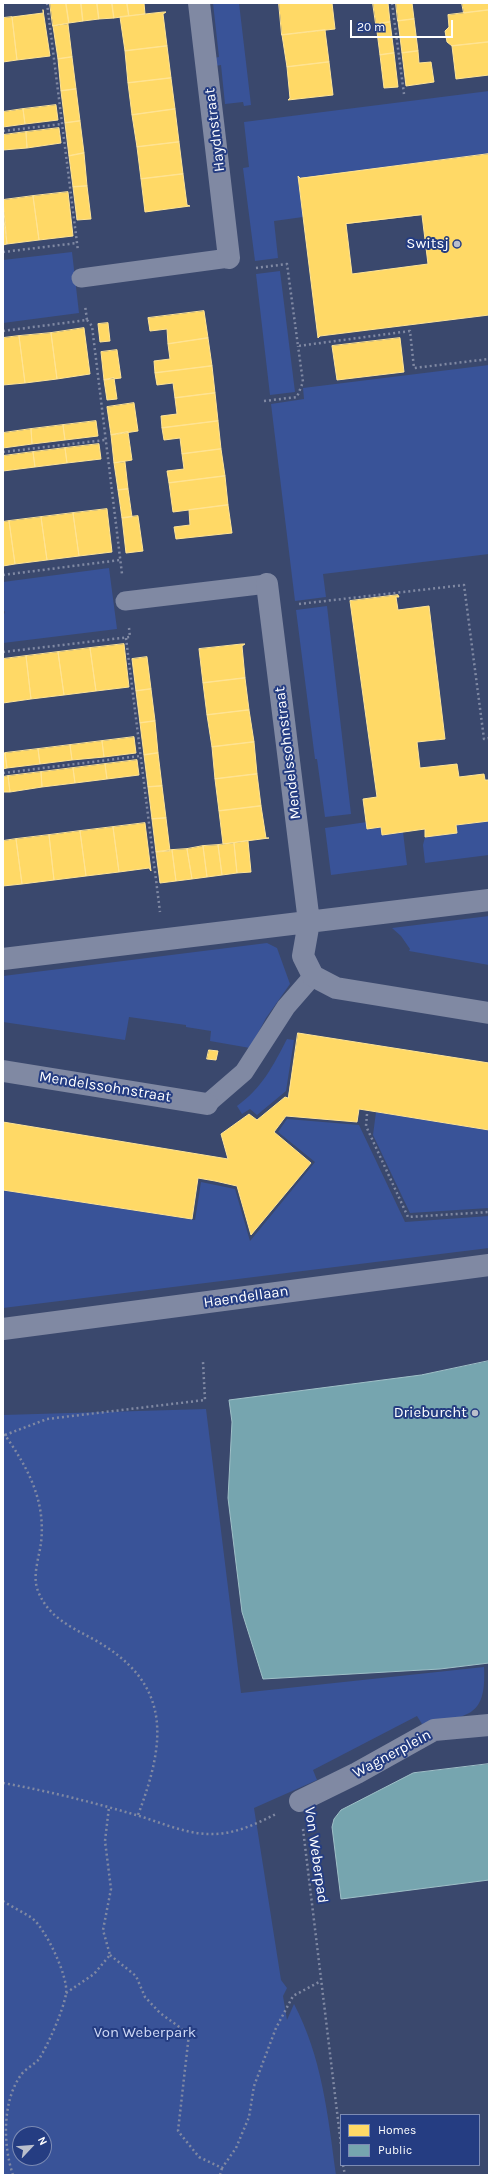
<!DOCTYPE html>
<html>
<head>
<meta charset="utf-8">
<style>
	body { margin:0 }
	#map { position:relative; width:492px; height:2178px; overflow:hidden; background:#3a486d; font-family:Karla,sans-serif }
	canvas { display:block }
	.frame { position:absolute; inset:0; border:4px solid #fff; pointer-events:none }
	.legend { position:absolute; left:340px; top:2114px; width:140px; height:52px; box-sizing:border-box; background:#253d82; border:1px solid #7c8bb4; margin:0; padding:5px 7px; list-style:none; font-size:12px; color:#fff }
	.legend li { display:flex; align-items:center; gap:8px; height:20px }
	.legend b { width:20px; border:1px solid #7c8bb4 }
	.north { position:absolute; left:12px; top:2126px; width:40px; height:40px; box-sizing:border-box; background:#253d82; border:1px solid #7c8bb4; border-radius:50%; rotate:64deg; font-size:11px; font-weight:700; line-height:16px; text-align:center; color:#fff }
	.north::after { content:''; display:block; margin:auto; width:14px; height:18px; background:#babfcc; clip-path:polygon(50% 0,100% 100%,50% 72%,0 100%) }
	.scale { position:absolute; left:350px; top:20px; width:103px; height:18px; box-sizing:border-box; border:2px solid #fff; border-top:0; padding-left:5px; font-size:12px; line-height:14px; white-space:nowrap; color:#fff; -webkit-text-stroke:3px #253d82; paint-order:stroke }
</style>
</head>
<body>
<div id="map">
<canvas width="492" height="2178"></canvas>
<div class="frame"></div>
<ul class="legend">
<li><b style="height:11px;background:#ffd966"></b>Homes</li>
<li><b style="height:11px;background:#76a5af"></b>Public</li>
</ul>
<div class="north">N</div>
<div class="scale">20 m</div>
</div>
<script>
const c = document.querySelector('canvas').getContext('2d');
c.lineJoin = 'round';
function paint(path, color) { c.fillStyle = color; c.fill(path, 'evenodd'); }
function stroke(path, color, width, dash) { c.strokeStyle = color; c.lineWidth = width; c.lineCap = dash ? 'butt' : 'round'; c.setLineDash(dash || []); c.stroke(path); }
function write(font, color, halo, rows, align = 'center') {
  c.font = font + ' Karla,sans-serif'; c.lineWidth = 4; c.setLineDash([]); c.textBaseline = 'middle'; c.strokeStyle = halo; c.fillStyle = color; for (const [text, x, y, turn = 0] of rows) {
    c.save(); c.translate(x, y); c.rotate((+turn || 0) * Math.PI / 180); c.textAlign = isNaN(turn) ? turn : align; if (halo) c.strokeText(text, 0, 0); c.fillText(text, 0, 0); c.restore();
  }
}
const green = new Path2D(`
	M213,3H239L251,105L244,106L243,102L225,104L221,65L215,66L214,58L219,57Z
	M489,91V154L300,178L298,176L303,217L274,221L278,258L255,261L243,168L249,167L244,122Z
	M72,252L79,313L3,323V260Z
	M280,271L295,392L270,395L256,274Z
	M489,365V554L323,574L326,597L295,601L271,404L304,399L303,388Z
	M109,568L117,629L3,643V617L5,612L3,609V582Z
	M327,606L351,814L325,817L317,759H315L296,610Z
	M489,821V855L425,863L423,845L425,837L456,825Z
	M367,822L368,829L381,827L382,835L403,832L407,865L331,875L325,828Z
	M489,916V965L409,951L410,949L401,936L392,928Z
	M267,943L277,948L290,984L266,1018L250,1048L210,1041L211,1031L186,1027V1025L129,1017L125,1040L3,1022V976Z
	M287,1039L294,1040L286,1091L257,1115L250,1109L242,1114L237,1106C262,1088 273,1066 287,1039Z
	M376,1112L489,1130V1208L410,1213L373,1135Z
	M287,1119L359,1125L405,1222L489,1216V1248L3,1308V1190L195,1220L201,1182L235,1189L250,1241L315,1162L278,1132Z
	M206,1409L241,1693L484,1667C487,1720 465,1716 422,1724L417,1716L313,1770L317,1780L254,1808L281,1980L287,1988L283,1996L287,2020L294,2004C322,2057 328,2116 336,2175H3V1415ZM20,2134H44V2158H20Z`);
const homes = new Path2D(`
	M50,3H66L69,23L53,26Z
	M66,3H81L83,21L69,23Z
	M81,3H97L99,19L83,21Z
	M97,3H112L114,18L99,19Z
	M112,3H127L129,16L114,18Z
	M127,3H144L145,14L129,16Z
	M279,3H332L335,29L282,35Z
	M373,3H388L390,22L376,24Z
	M396,3H412L414,19L398,21Z
	M462,3H489V10L464,13Z
	M43,10L50,56L17,60L12,17L43,13Z
	M489,10V42L452,46L447,42L445,31L449,27L448,15Z
	M164,12H166L163,14L167,46L125,51L120,17Z
	M12,17L17,60L3,62V18Z
	M414,19L418,51L402,53L398,21Z
	M390,22L394,53L380,55L376,24Z
	M68,24L72,57L58,59L53,26Z
	M325,30L329,62L287,67L282,35Z
	M489,42V75L456,79L452,46Z
	M167,46L171,78L128,83L125,51Z
	M418,51L419,63L431,62L434,82L406,86L402,53Z
	M394,53L398,87L384,88L380,55Z
	M72,57L76,89L61,91L58,59Z
	M329,62L333,95L288,100L290,98L287,67Z
	M171,78L175,109L132,115L128,83Z
	M76,89L80,121L65,123L61,91Z
	M56,105L58,120L25,124L23,109Z
	M23,109L25,124L3,127V112Z
	M175,109L179,142L137,147L132,115Z
	M80,121L84,153L69,156L65,123Z
	M59,128L61,143L27,148L26,132Z
	M26,132L27,148L3,150V135Z
	M179,142L183,174L141,179L137,147Z
	M84,153L87,186L73,187L69,156Z
	M489,154V315L320,336L318,338L298,176L300,178ZM422,215L428,264L352,274L346,224Z
	M183,174L187,205L190,206L145,212L141,179Z
	M87,186L91,219L77,220L73,187Z
	M68,192L73,236L39,240L33,196Z
	M33,196L39,240L7,244L3,200Z
	M3,212L7,244L3,245Z
	M204,311L208,338L168,344L167,329L150,331L148,318Z
	M108,323L110,341L100,342L98,324Z
	M84,328L90,374L57,379L51,333Z
	M51,333L57,379L25,383L19,336Z
	M19,336L25,383L3,385V338Z
	M208,338L212,366L155,373L154,361L170,359L168,344Z
	M400,338L404,372L337,380L332,346Z
	M117,350L121,378L104,380L101,352Z
	M212,366L215,393L175,398L173,383L157,385L155,373Z
	M114,378L117,399L107,400L104,380Z
	M215,393L218,421L162,428L161,416L177,414L175,398Z
	M134,403L138,431L111,435L107,407Z
	M96,421L98,436L65,440L63,425Z
	M218,421L221,449L182,454L180,438L164,440L162,428Z
	M63,425L65,440L32,444L31,429Z
	M31,429L32,444L3,448V433Z
	M128,432L132,460L114,463L111,435Z
	M99,444L101,459L67,463L65,448Z
	M65,448L67,463L35,467L33,452Z
	M221,449L225,476L169,483L167,471L184,469L182,454Z
	M33,452L35,467L3,471V456Z
	M125,462L128,489L118,490L114,463Z
	M225,476L228,505L173,512L169,483Z
	M128,489L132,517L122,518L118,490Z
	M228,505L232,533L176,539L174,527L190,525L189,510Z
	M107,509L112,552L79,556L73,513Z
	M73,513L79,556L47,560L41,517Z
	M138,516L143,551L126,553L122,518Z
	M41,517L47,560L15,564L9,521Z
	M9,521L15,564L3,566V522Z
	M398,595L399,597H396L398,610L429,606L445,739L417,742L420,768L457,764L459,777L484,774L485,780H489V821L456,825L457,833L425,837V829L382,835L381,827L367,829L363,799L377,797L350,601Z
	M124,644L129,687L96,691L90,648Z
	M242,644H245L242,646L245,678L203,683L199,649Z
	M90,648L96,691L64,695L58,652Z
	M58,652L64,695L31,699L26,656Z
	M26,656L31,699L3,703V659Z
	M147,657L151,689L136,691L132,659Z
	M245,678L249,710L207,715L203,683Z
	M151,689L155,721L140,723L136,691Z
	M249,710L254,742L212,747L207,715Z
	M155,721L158,753L144,755L140,723Z
	M134,737L136,753L104,757L102,741Z
	M102,741L104,757L72,760L70,745Z
	M254,742L257,774L215,779L212,747Z
	M70,745L72,760L40,764L38,749Z
	M38,749L40,764L7,768L5,753Z
	M3,753H5L7,768L3,769Z
	M158,753L162,786L148,787L144,755Z
	M137,760L139,775L107,779L105,764Z
	M105,764L107,779L75,783L73,768Z
	M73,768L75,783L42,787L41,772Z
	M41,772L42,787L10,792L8,776Z
	M257,774L261,806L219,811L215,779Z
	M8,776L10,792H3V777Z
	M162,786L166,818L152,819L148,787Z
	M261,806L266,838H269L223,844L219,811Z
	M166,818L170,851L156,852L152,819Z
	M145,823L151,871L149,868L119,872L113,827Z
	M113,827L119,872L86,876L80,831Z
	M80,831L86,876L54,880L49,835Z
	M49,835L54,880L22,884L16,839Z
	M16,839L22,884L3,886V841Z
	M248,841L251,872L237,873L234,843Z
	M234,843L237,873L222,875L218,845Z
	M218,845L222,875L207,877L203,846Z
	M203,846L207,877L192,879L187,849Z
	M187,849L192,879L176,881L172,850Z
	M172,850L176,881L160,883L156,852Z
	M298,1033L489,1063V1130L359,1109L357,1122L286,1116L274,1132L311,1163L251,1235L237,1186L215,1181L198,1178L192,1219L3,1190V1122L228,1159L221,1134L249,1114L257,1120L285,1097L288,1098Z
	M209,1050L218,1051L216,1060L207,1059Z`);
const public = new Path2D(`
	M489,1361V1663L440,1669L263,1679L242,1612L228,1498L232,1422L229,1400L421,1375Z
	M489,1764V1880L341,1899L332,1827L334,1819L341,1810L413,1773Z`);
const path = new Path2D(`
	M47,3L78,251
	M392,3L404,94
	M3,131L62,124
	M3,252L77,243
	M256,268L287,264L298,346L410,331L414,368L489,359
	M87,320L92,326L122,574
	M3,331L87,320L85,305
	M264,401L297,397L303,382L298,346
	M3,452L105,440
	M3,575L120,560
	M299,604L464,585L484,739L489,738
	M126,638L160,912
	M3,652L130,637L129,628
	M3,773L140,756
	M367,1114L366,1126L408,1217L489,1212
	M3,1435H5C28,1468 46,1501 41,1543C39,1558 32,1576 38,1591C48,1617 71,1627 93,1639C173,1683 166,1741 138,1815
	M5,1435L47,1419L205,1400L203,1362
	M3,1783C48,1791 92,1802 136,1815C160,1822 185,1834 210,1834C233,1835 256,1824 276,1814
	M303,1829L341,2145
	M3,1901C12,1907 23,1912 32,1918C46,1929 69,1978 66,1994C63,2011 48,2045 39,2059C34,2065 25,2069 21,2075C2,2101 3,2146 13,2175
	M110,1955L136,1976L145,1997L160,2013L189,2034L178,2131L199,2157L222,2168L236,2148L249,2117L254,2086L276,2028L293,1996L321,1981
	M66,1993L94,1974L110,1955L103,1930L111,1889L105,1841L109,1807
	M343,2165L345,2175
	M220,2175L222,2168`);
const lane = new Path2D(`
	M81,278L229,258
	M125,601L267,584
	M207,1104L244,1072L286,1007L313,976`);
const street = new Path2D(`
	M199,3L229,258
	M267,584L309,922L303,956L313,976L336,988L489,1013
	M3,959L489,900
	M3,1071L207,1104
	M3,1329L489,1265
	M300,1801L357,1773L434,1730L489,1725`);
const markers = [
	[457,244,4,"#babfcc"],
	[475,1413,4,"#babfcc"]
];
const streetNames = [
	["Haydnstraat",215,130,-97],
	["Mendelssohnstraat",288,753,-97],
	["Mendelssohnstraat",105,1087,9],
	["Haendellaan",246,1297,-8],
	["Wagnerplein",392,1754,-28],
	["Von Weberpad",316,1855,82]
];
const poiNames = [
	["Switsj",449,244],
	["Drieburcht",467,1413]
];
const parkNames = [
	["Von Weberpark",145,2033]
];
paint(green, '#395398');
paint(homes, '#ffd966');
stroke(homes, '#ffe494', 1);
paint(public, '#76a5af');
stroke(public, '#9fc0c7', 1);
stroke(path, '#8089a3', 2.5, [2, 3]);
stroke(lane, '#8089a3', 19);
stroke(street, '#8089a3', 22);
for (const [x, y, r, color] of markers) { const dot = new Path2D(); dot.arc(x, y, r, 0, 2 * Math.PI); c.fillStyle = color; c.fill(dot); stroke(dot, '#253d82', 1.5); }
write('15px', '#fff', '#253d82', streetNames);
write('15px', '#fff', '#253d82', poiNames, 'right');
write('15px', '#d0daf6', '#253d82', parkNames);
</script>
</body>
</html>
